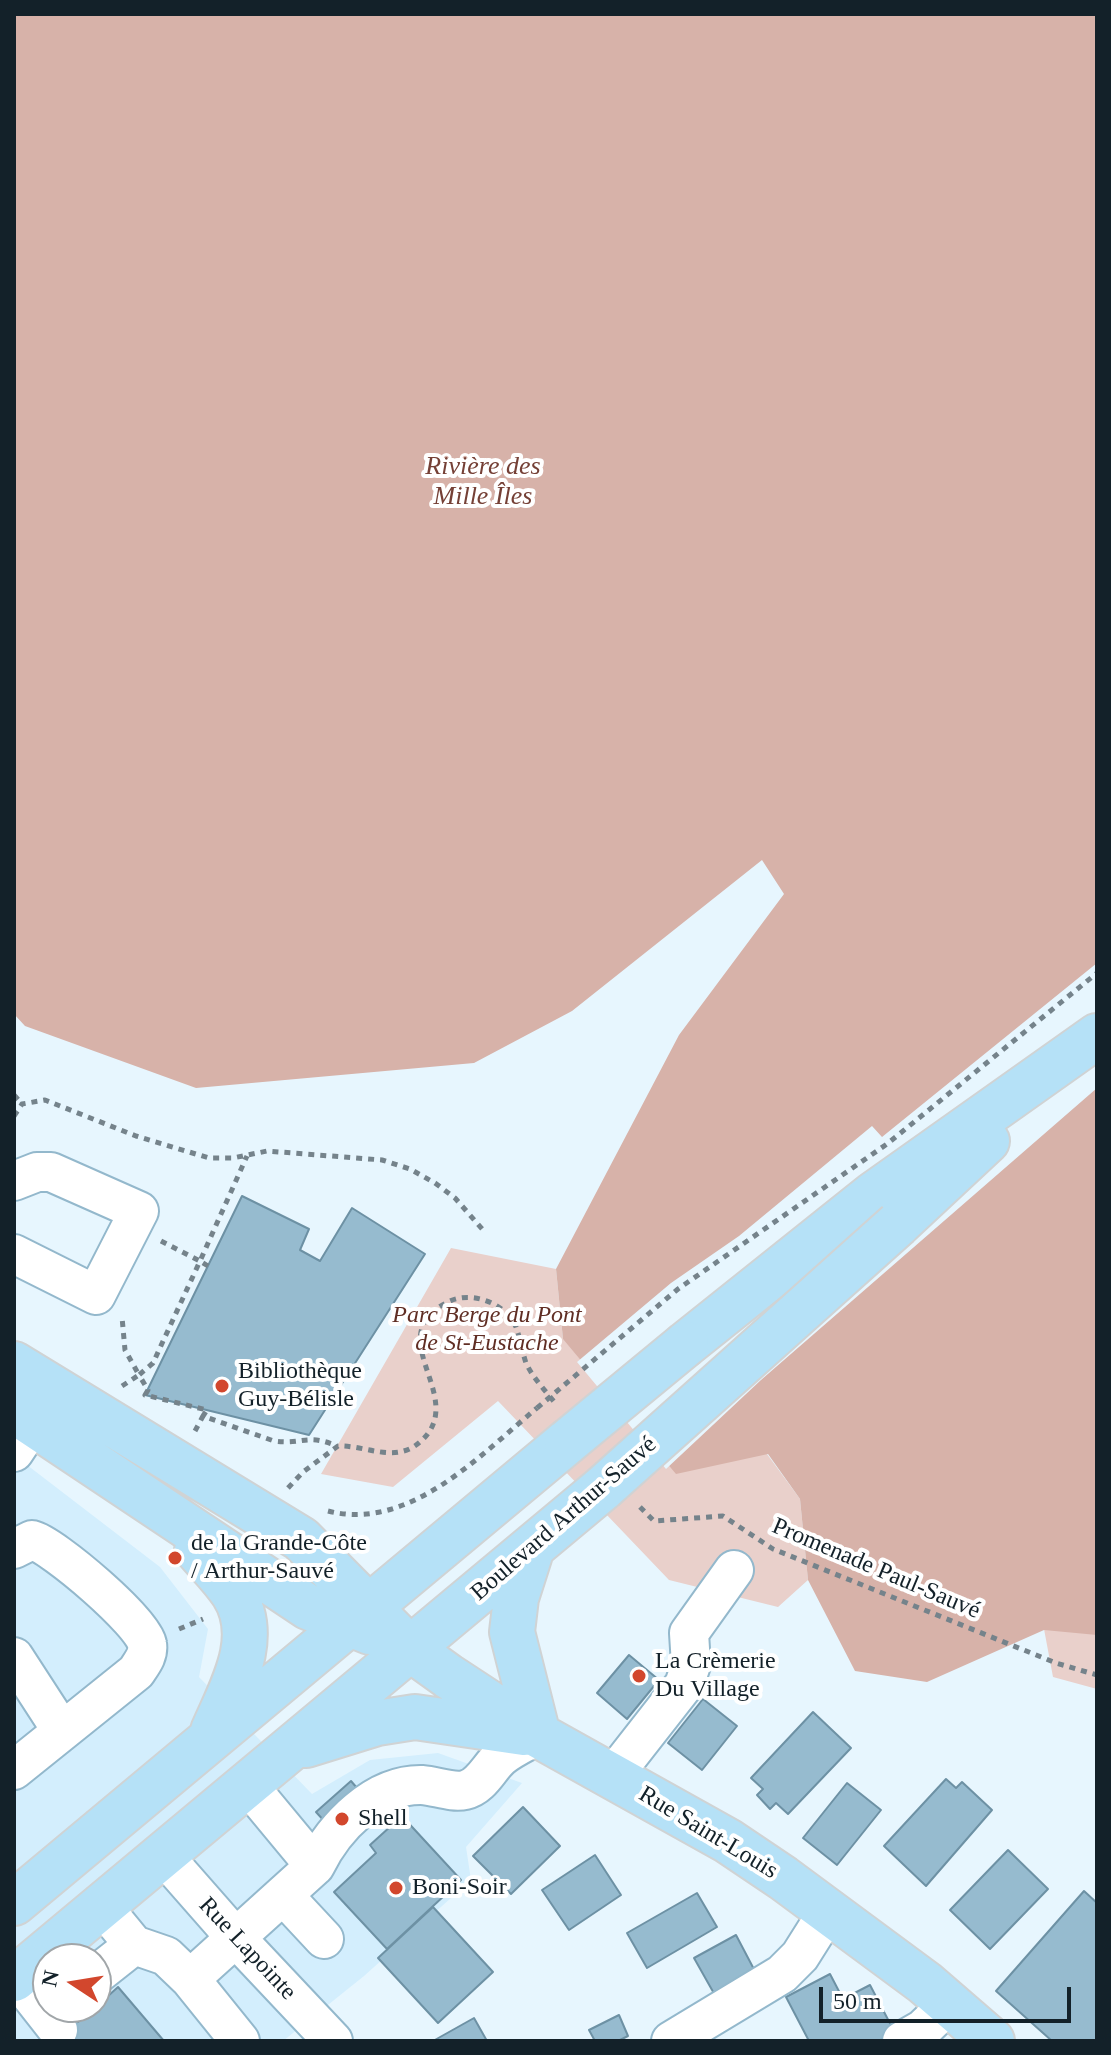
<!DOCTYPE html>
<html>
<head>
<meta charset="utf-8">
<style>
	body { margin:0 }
	#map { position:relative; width:1111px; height:2055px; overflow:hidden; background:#e7f6fe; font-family:Georgia,serif }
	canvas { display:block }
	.frame { position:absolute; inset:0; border:16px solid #132129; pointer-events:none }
	.north { position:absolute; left:32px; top:1943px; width:80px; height:80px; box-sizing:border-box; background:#fff; border:2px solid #a1a6a9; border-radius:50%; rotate:282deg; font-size:22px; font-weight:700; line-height:32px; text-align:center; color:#132129 }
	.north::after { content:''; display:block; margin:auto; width:28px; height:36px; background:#d2472d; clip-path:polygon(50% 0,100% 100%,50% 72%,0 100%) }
	.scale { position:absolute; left:819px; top:1987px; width:252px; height:36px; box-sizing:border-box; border:4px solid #132129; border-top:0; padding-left:10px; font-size:24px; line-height:28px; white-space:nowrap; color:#132129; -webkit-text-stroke:6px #fff; paint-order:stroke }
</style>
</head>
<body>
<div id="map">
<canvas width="1111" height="2055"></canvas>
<div class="frame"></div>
<div class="north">N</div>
<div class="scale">50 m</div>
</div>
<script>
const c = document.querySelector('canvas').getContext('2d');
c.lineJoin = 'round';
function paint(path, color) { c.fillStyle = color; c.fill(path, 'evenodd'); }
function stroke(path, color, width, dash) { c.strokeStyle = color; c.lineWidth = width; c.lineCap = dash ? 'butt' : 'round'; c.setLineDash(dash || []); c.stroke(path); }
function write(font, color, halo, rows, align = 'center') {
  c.font = font + ' Georgia,serif'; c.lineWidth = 8; c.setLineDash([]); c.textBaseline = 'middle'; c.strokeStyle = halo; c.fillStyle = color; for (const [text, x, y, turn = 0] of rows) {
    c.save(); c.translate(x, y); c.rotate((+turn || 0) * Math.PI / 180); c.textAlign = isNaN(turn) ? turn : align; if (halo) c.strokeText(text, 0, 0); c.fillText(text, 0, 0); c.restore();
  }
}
const built = new Path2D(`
	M14,1455L160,1567L208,1629L199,1677L312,1794L370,1760L438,1753L522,1783L466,1847L471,1880L364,1976L283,2041H14ZM48,1959H96V2007H48Z`);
const green = new Path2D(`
	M451,1248L556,1269L563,1339L767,1454L800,1499L808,1580L778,1607L669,1580L498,1401L393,1487L321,1474Z
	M1044,1629L1097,1634V1689L1053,1677Z`);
const water = new Path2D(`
	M14,14H1097V1635L1044,1630L927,1682L855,1671L808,1580L800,1499L768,1454L676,1474L563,1339L556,1269L679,1035L784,894L762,860L572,1011L474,1063L196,1088L25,1026L14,1014Z`);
const pier = new Path2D(`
	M1097,963V1088L761,1380L666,1469L577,1362L671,1283L739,1236L872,1126L882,1137Z`);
const building = new Path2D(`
	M242,1196L309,1229L300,1250L320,1261L352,1208L425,1254L309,1435L145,1395Z
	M629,1655L659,1680L627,1719L597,1693Z
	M703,1699L737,1726L702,1770L668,1743Z
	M813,1712L851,1748L788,1814L776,1803L770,1809L757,1795L763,1789L751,1778Z
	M946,1779L956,1788L962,1782L992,1810L926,1886L884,1846Z
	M351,1781L380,1815L346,1845L316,1812Z
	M847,1783L881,1810L837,1865L803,1838Z
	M523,1807L560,1846L511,1894L473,1856Z
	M402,1816L461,1880L387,1949L334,1892L376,1853L370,1845Z
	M1008,1850L1048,1889L990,1949L950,1910Z
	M595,1855L621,1895L569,1930L542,1890Z
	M1084,1891L1097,1903V2041H1052L996,1991Z
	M697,1893L717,1927L647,1968L627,1933Z
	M433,1907L493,1972L438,2023L378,1958Z
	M736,1935L757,1975L716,1997L694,1958Z
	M830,1974L843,1999L870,1985L895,2033L879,2041H809L786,1997Z
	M118,1987L164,2041H55L96,2007Z
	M619,2015L628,2036L618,2041H595L589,2030Z
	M474,2018L487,2041H433Z`);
const path = new Path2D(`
	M14,1095L22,1104
	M14,1116L22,1104L45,1100L136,1136L209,1158H233L267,1151L382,1160L410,1169L435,1183L455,1198L484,1231
	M161,1241L200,1261L153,1363L139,1375L148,1390L145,1395L207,1410L203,1416
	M208,1266L200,1261L247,1156
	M122,1386L139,1375L125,1350L122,1317
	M195,1431L203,1416L274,1441C302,1445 307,1433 337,1446
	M288,1488L303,1472L338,1446C366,1445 395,1464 420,1442C471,1398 377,1337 448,1302C471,1290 506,1303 516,1327C520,1338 522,1351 526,1363C533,1378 545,1390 555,1403
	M640,1507L654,1521L723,1516L773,1549L1056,1663L1097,1675
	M328,1511C409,1532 480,1455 537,1408
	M179,1629L203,1619`);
const minor = new Path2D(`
	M14,1181L37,1172H51L139,1211L96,1295L14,1254
	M14,1452L50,1398
	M14,1549L32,1540C53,1545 144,1623 147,1644C149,1655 142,1663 136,1672L14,1770
	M14,1657L62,1731
	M612,1777L684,1685L691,1665L689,1633L734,1570
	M163,1855L235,1937L333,2041
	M315,1866C334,1827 375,1784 422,1785C436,1786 452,1793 465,1790C482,1786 489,1767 501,1757C512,1748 526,1742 538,1735
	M283,1895L324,1939
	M102,1906L134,1945L166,1956L190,1979L315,1866L247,1784
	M14,1974L58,2030
	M96,1975L134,1945
	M190,1979L240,2041
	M671,2041L782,1974L800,1956L829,1910
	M902,2041L923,2029L949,2004`);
const major = new Path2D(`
	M898,1224L987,1141
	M686,1344L874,1194L1097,1036
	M14,1364L301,1539L409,1648L448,1676L538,1735L728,1841L783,1878L925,1983L992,2041
	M14,1411L308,1607L370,1632
	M197,1550C209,1564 223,1578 233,1593C262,1638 231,1689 213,1731
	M531,1551L516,1598L512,1632L538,1735
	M306,1745L377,1723L415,1717L524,1733
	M14,1903L567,1442
	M14,1979L603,1488`);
const pathBridge = new Path2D(`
	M537,1408L678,1289L887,1144L1097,973`);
const majorBridge = new Path2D(`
	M567,1442L686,1344
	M603,1488L898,1224`);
const markers = [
	[222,1386,8,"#d2472d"],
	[175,1558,8,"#d2472d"],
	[639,1676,8,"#d2472d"],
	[342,1819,8,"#d2472d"],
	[396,1888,8,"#d2472d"]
];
const parkNames = [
	["Parc Berge du Pont",487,1316],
	["de St-Eustache",487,1344]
];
const poiNames = [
	["Bibliothèque",238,1372],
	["Guy-Bélisle",238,1400],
	["de la Grande-Côte",191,1544],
	["/ Arthur-Sauvé",191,1572],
	["La Crèmerie",655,1662],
	["Du Village",655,1690],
	["Shell",358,1819],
	["Boni-Soir",412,1888]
];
const streetNames = [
	["Boulevard Arthur-Sauvé",564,1519,-41],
	["Promenade Paul-Sauvé",876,1569,23],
	["Rue Saint-Louis",708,1833,31],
	["Rue Lapointe",247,1949,47]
];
const waterNames = [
	["Rivière des",483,467],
	["Mille Îles",483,497]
];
paint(built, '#d3eefd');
paint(green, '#e9d0cb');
paint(water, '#d7b2a9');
paint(pier, '#e7f6fe');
paint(building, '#96bbcf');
stroke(building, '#6d91a4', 2);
stroke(minor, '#93b8cc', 42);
stroke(major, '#d0d3d4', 48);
stroke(path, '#75838b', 5, [6, 6]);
stroke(minor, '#fff', 38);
stroke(major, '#b5e1f7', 44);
stroke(majorBridge, '#d0d3d4', 48, []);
stroke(pathBridge, '#75838b', 5, [6, 6]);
stroke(majorBridge, '#b5e1f7', 44);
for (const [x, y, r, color] of markers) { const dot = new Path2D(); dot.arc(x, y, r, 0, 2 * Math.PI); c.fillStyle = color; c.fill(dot); stroke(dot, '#fff', 3); }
write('italic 24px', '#602e24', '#fff', parkNames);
write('24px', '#132129', '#fff', poiNames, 'left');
write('24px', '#132129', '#fff', streetNames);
write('italic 26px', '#754036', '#fff', waterNames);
</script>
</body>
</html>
